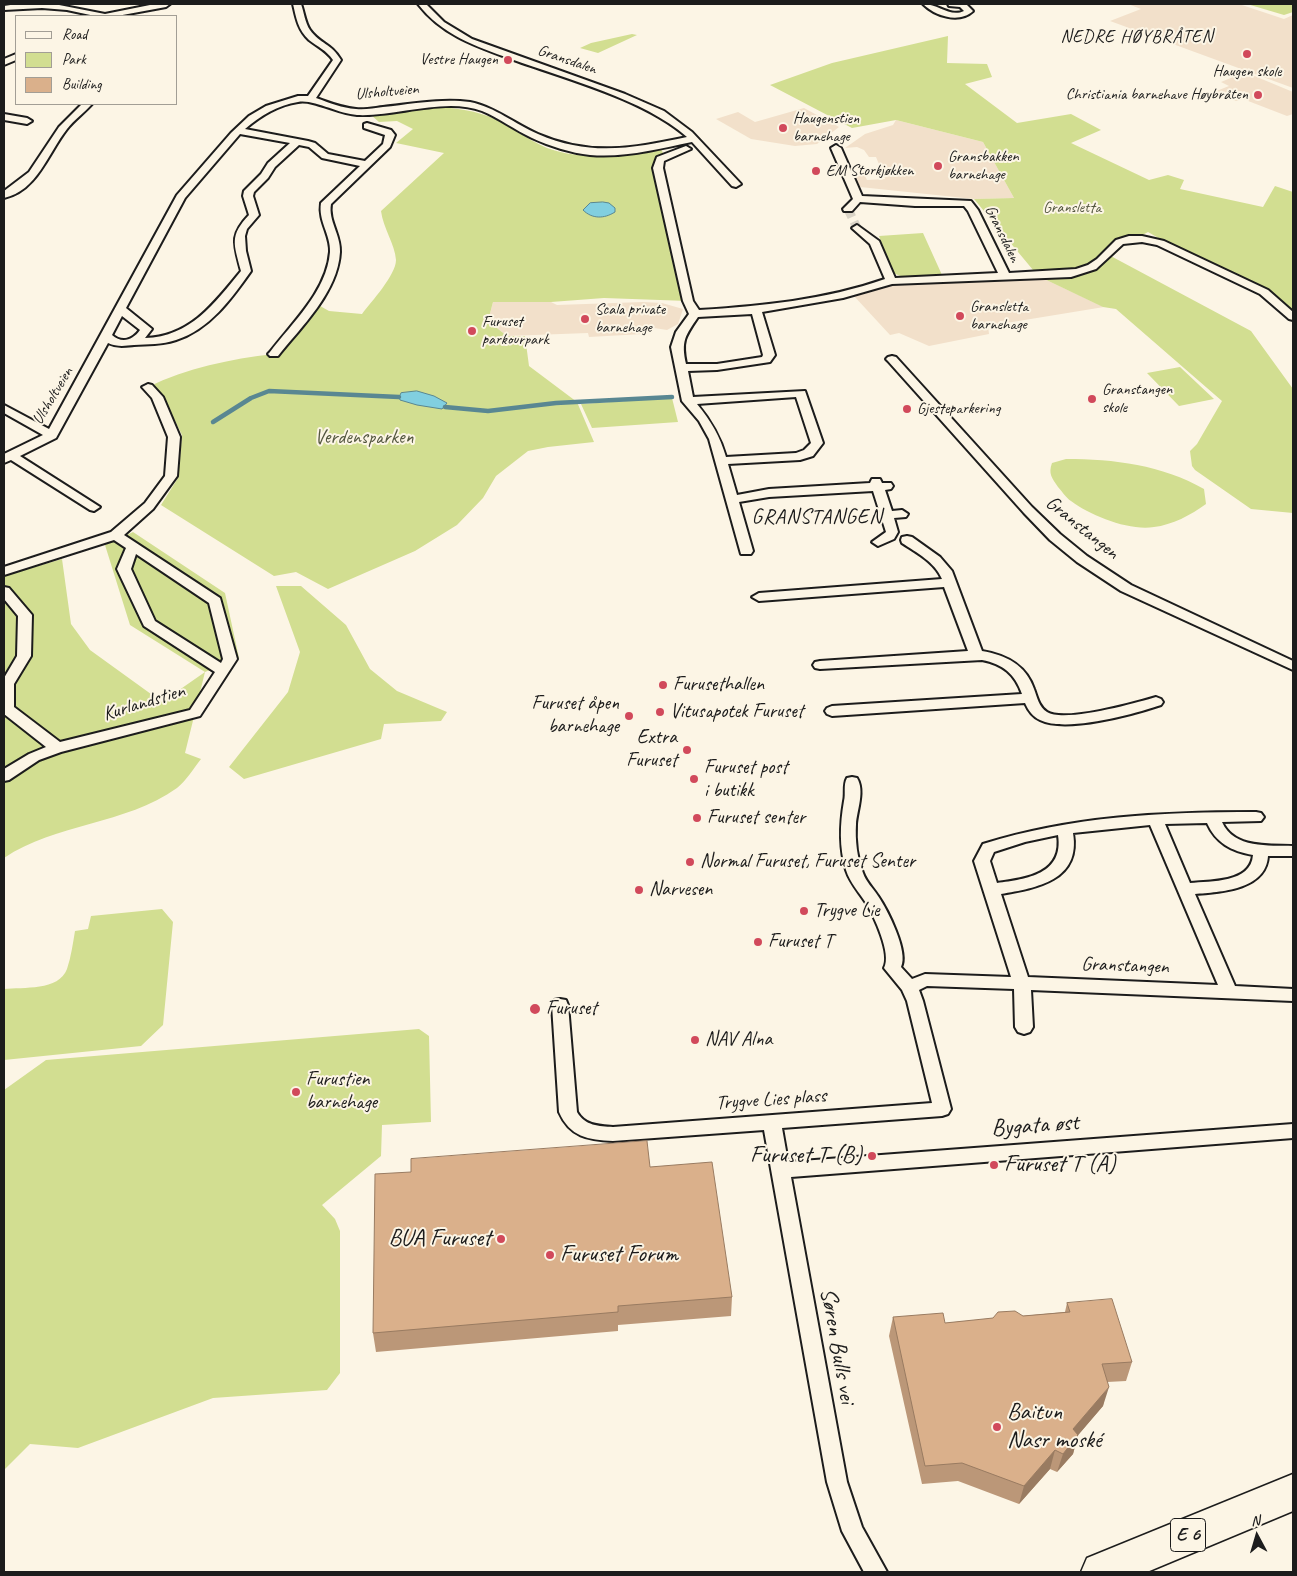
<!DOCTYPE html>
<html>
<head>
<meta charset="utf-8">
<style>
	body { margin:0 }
	#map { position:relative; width:1297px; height:1576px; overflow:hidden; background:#fcf5e5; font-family:Caveat,sans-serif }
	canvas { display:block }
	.frame { position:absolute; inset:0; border:5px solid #1c1c1c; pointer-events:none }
	.legend { position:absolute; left:15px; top:15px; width:162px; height:90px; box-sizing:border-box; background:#fcf5e5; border:1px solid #a29e95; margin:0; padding:6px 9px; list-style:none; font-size:15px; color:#1c1c1c }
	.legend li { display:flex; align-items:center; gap:10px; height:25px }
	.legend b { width:25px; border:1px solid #a29e95 }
	.north { position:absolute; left:1232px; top:1511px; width:50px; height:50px; -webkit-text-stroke:4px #fcf5e5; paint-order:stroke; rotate:354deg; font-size:14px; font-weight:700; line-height:20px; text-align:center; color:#1c1c1c }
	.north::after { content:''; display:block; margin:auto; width:18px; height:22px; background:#1c1c1c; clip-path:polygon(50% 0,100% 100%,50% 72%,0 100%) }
</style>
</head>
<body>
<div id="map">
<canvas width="1297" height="1576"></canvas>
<div class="frame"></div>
<ul class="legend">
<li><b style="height:6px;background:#fcf5e5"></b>Road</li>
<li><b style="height:14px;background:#d2de91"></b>Park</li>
<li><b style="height:14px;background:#dab08b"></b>Building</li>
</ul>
<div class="north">N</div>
</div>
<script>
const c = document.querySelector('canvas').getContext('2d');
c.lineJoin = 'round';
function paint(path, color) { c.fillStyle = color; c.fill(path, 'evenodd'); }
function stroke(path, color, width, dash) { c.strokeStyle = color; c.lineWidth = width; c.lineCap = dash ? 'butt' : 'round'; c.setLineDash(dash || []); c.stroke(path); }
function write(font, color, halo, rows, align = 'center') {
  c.font = font + ' Caveat,sans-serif'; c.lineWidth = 4; c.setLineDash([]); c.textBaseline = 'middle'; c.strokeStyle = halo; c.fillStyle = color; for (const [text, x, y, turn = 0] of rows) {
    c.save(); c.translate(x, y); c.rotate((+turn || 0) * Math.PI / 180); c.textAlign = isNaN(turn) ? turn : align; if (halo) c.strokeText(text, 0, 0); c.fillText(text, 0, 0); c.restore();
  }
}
const built = new Path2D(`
	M1128,4H1239L1284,19L1293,15V88L1110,21L1141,9Z
	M1245,72L1293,92V114L1287,116L1243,99L1236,101L1214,92L1229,86L1221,82Z
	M804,108L839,127L817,144L795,146L751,139L716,119L738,112L755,122Z
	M896,120L983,142L1014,198L974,199L860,187L853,175L865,176L867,180L885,179L876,157H869L864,150L857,147L845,148L865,134L893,125Z
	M1038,276L1104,307L988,326L989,334L929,346L899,333L890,335L854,296L897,283Z
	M493,302H551L557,305L643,302L662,303L683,309L678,324L667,330L641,326L643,334L589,337L588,333L507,336L488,321Z`);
const green = new Path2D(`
	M1247,4H1293V12L1284,15Z
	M632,34L637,35L598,53L580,48L591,43Z
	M948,36L947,63L987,64L992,77L965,84L1017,123L1071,114L1101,130L1071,143L1149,180L1168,175L1184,180L1180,189L1263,207L1275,186L1293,192V315L1148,232L1107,254L1251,331L1293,389V513L1251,509L1195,470L1192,466L1190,451L1197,444L1222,401L1116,309L1103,307L1038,276L974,199L1014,198L983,142L896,120L852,128L770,85L832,63Z
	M434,107C456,108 476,110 497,120C514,128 530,141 547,148C583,161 625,156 661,149L664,155L660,159L688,301L604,298L551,302H493L488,321L507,336H525L529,366L577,402L594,442L548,447L528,451L496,476L483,498L457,525L415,551L328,589L296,572L274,576L161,505L178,478L182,435L170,411L148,387C187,368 230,359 274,354L313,302L329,311L362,314C371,302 396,275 396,260C395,244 383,228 381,211L444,153L396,143L413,129L397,121L379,122L371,115Z
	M923,233L942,275L939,277L908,279L893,273L879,236Z
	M1180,367L1214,399L1179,406L1147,373Z
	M672,398L678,422L592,428L581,404Z
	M1066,459C1114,459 1162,465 1204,489L1206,504C1191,515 1172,525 1154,527C1129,531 1091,516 1071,501C1066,498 1062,491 1058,487C1052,478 1048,474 1052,463Z
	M133,532L225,593L239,658L205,672L185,753L201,759C194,768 186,781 177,788C125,825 56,823 4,858V576L62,559L71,624L90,650L162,702L205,672L130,625L105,545Z
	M276,586H301L346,625L370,669L397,691L447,712L441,721L384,724L381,739L244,779L229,767L288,692L300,652Z
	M162,909L173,922L163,1025L141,1046L4,1060V989C23,987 59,991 67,969C71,957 73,943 75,931L88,929L91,916Z
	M419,1029L429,1036L431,1122L382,1125L381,1156L322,1205L335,1219L340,1231V1373L327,1390L213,1398L78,1448L30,1444L4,1470V1090L46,1060Z`);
const water = new Path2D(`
	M603,202L609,203L615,208V212C604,219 592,219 583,210L590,203Z
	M417,391L434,396L447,403L442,409L417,405L400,400L399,397L401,393Z`);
const stream = new Path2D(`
	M445,407L488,411L556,403L672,397
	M213,422L251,398L269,391L399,397`);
const streetTunnel = new Path2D(`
	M848,209L857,228`);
const street = new Path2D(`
	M17,4H54L105,14L155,4H170L166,7L117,16H95L67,10L42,8L4,10V6Z
	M293,4H301C304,12 305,23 310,30C320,44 331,43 341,60L316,98C330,103 342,108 356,109C365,110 374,108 383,107C411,104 442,98 470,102C495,107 515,124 538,134C591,157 633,148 687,137C644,99 566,79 511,59C475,46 442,35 418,4H426L444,22L472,39L625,94L664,111L692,132L741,184L736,187L732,186L692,142C658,149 624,158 590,155C571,153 549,146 532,138C515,130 499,118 482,111C446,97 395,117 357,115C338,114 314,99 298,102C278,105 260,116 245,129L308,141L315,143L328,154L365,161L383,144L385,135L364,128V124L367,123L391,130L395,135L390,147L331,204C328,221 341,235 340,252C338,292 301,327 278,356H270L268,354L270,352C292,323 327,291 330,252C331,235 318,221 321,203L360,166L322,158L309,147L299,145L275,167L268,178L254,192L253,196L259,215L247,229L245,236L246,251L251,271C232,298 209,330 176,340C162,345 148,344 134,345C124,346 117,347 108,343L56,438L20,456L100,507L94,511L90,510L11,460L4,463V454L43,435L4,413V405L49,429L177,195L231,133L249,116L266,106L298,96H308L333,60C326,50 318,47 309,40C298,30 296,17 293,4ZM240,134L290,143L268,163L261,174L244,191L243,196L249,215C229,236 234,244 241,271C215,303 190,337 145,338L152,329L126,308L185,198ZM122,316L140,330C133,340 122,344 112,335Z
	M923,4C937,3 950,18 964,11L960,7L949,6L948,4H966L973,11C959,24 935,16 923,4Z
	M16,54V60L4,65V59Z
	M82,104H92C84,113 74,120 67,129C48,153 37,191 4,198V191L29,172L59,127Z
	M4,114L27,118L32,121L27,124L4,120Z
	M836,145L841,148L862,196L971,201L978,210L1009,273L1076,269L1088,265L1097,259L1116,240L1129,236H1142L1164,241L1268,290L1293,312V320L1289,319L1260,294L1157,245L1142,242L1123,244L1096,269L1071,277L892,284L843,298L762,312L775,355L770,362L717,370L688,371L693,397L805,391L823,443L813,456L800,460L728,464L737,495L769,489L870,483L872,479H880L882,483H891L893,486L891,489L885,490L892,511L902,510L908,514L906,517L894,518L898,532L894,539L878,546L872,542L886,532L873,491L769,497L739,502L753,551L751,554H741L709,439L699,421L682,401L671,347L676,332L689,314L683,301L653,168L657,157L686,146L691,149L664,161L663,168L693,301L699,310C761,306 825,300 885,279L870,244L852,228L857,225L879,241L895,278L998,273L968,211L964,206H915L860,202L852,211H844L843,209L853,199L831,148ZM752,314L763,355L762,357L717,364H686C681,341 685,336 698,317ZM796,397L811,443L804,450L796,453L726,457C720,436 711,421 697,404Z
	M892,356L896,357L1032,507L1060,534L1087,556L1131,585L1293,661V670L1121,591L1077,562L1050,540L1024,513L888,361L886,359L888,357Z
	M148,384L152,385L163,397L180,437L177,476L153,509L124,535L220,598L237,659L200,716L61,752L39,760L9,780L4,781V769L29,754L46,747L4,714V678L17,656L18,616L4,599V587L9,588L32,615L31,656L14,684V707L60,742L190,710L215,672L144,626L117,569L126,548L114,540L4,575V567L111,532L145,503L165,476L168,437L152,398L142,387ZM136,554L209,603L223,659L221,663L155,621L131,569Z
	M907,536L912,537L940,557L952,571L982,651C1006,655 1026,665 1034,689C1037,697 1039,707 1047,712C1064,723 1136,703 1156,697L1161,699L1163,702L1161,705C1134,714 1066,733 1040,720C1033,717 1028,710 1025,703L832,716L827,714L825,711L827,708L832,706L1022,694C1015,674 1003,664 982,660L820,669L815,668L813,665L815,662L820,661L968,651L944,587L759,601L752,597L759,593L942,579C935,562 917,553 902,543L901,540L902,537Z
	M852,777L857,778C865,791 857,810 856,824C855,840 857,858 863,873C866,882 873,888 878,896C887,909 909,952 901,967L912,979L925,974L1011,977L974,861L983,844C1072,816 1163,812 1256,812L1261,813L1264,817L1261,821L1222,822C1234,849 1269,845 1293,846V856H1268C1266,890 1220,892 1195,894L1235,986L1293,989V1001L1031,990L1033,1027L1030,1032L1024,1034L1018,1032L1015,1027L1014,989L927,986L919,990L923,1001L951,1109L948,1114L942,1116L782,1128L788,1162L1293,1124V1138L791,1177L847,1482L862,1527L887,1572H864L842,1531L827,1482L764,1130L613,1141C588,1140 570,1137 559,1112L552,1005L554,1000L560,999L566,1000L568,1005L577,1112C585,1126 599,1126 613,1127L932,1103L907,1001L902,990L884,968C892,954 874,916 866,903C859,892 850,883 846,870C839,847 840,824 844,801C846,794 843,785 847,778ZM1207,823C1216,843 1231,851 1253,855C1251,883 1211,881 1190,883L1165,824ZM1150,825L1218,985L1028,977L1001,894C1037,888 1081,880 1073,833ZM1058,835C1064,874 1027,879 997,883L990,861L994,852L1025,842Z`);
const highway = new Path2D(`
	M1293,1474V1511L1147,1572H1081L1087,1558Z`);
const wall = new Path2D(`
	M650,1167L732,1297L731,1316L618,1325V1331L376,1352L373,1333L411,1172Z
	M1067,1303L1132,1362L1126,1381L1107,1382L1103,1406L1078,1435L1073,1454L1057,1472L1050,1469L1019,1504L958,1481L922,1484L889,1336L893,1317L945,1323L1065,1312Z`);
const shadedWall = new Path2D(`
	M1109,1387L1103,1406L1068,1447L1073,1429Z
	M1078,1435L1073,1454L1057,1472L1063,1454Z
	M1055,1450L1050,1469L1019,1504L1024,1486Z`);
const building = new Path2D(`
	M647,1141L650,1167L712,1162L732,1297L618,1306V1312L373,1333L375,1174L411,1172V1159Z
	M1112,1299L1132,1362L1102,1364L1109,1387L1073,1429L1078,1435L1063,1454L1055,1450L1024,1486L962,1463L925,1466L893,1317L943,1313L945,1323L993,1318L998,1312L1015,1311L1023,1316L1070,1312L1067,1303Z`);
const markers = [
	[1247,54,5,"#d1495b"],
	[508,60,5,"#d1495b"],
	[1258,95,5,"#d1495b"],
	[783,128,5,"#d1495b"],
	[938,166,5,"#d1495b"],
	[816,171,5,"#d1495b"],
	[960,316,5,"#d1495b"],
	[585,319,5,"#d1495b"],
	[472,331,5,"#d1495b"],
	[1092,399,5,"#d1495b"],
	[907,409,5,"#d1495b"],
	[663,685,5,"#d1495b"],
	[660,712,5,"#d1495b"],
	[629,716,5,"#d1495b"],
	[687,750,5,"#d1495b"],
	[694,779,5,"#d1495b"],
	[697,818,5,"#d1495b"],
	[690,862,5,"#d1495b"],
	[639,890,5,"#d1495b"],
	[804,911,5,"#d1495b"],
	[758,942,5,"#d1495b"],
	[535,1009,6,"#d1495b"],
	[695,1040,5,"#d1495b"],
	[296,1092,5,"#d1495b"],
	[872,1156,5,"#d1495b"],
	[994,1165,5,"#d1495b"],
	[501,1239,5,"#d1495b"],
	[550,1255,5,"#d1495b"],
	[997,1427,5,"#d1495b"]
];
const farPoinames = [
	["Vestre Haugen",498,60,"right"],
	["Haugen skole",1247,72,"center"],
	["Christiania barnehave Høybråten",1248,95,"right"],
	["Haugenstien",793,119],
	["barnehage",793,137],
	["Gransbakken",948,157],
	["barnehage",948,175],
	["EM Storkjøkken",826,171],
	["Gransletta",970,307],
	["barnehage",970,325],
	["Scala private",595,310],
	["barnehage",595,328],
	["Furuset",482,322],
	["parkourpark",482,340],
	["Granstangen",1102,390],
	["skole",1102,408],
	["Gjesteparkering",917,409]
];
const farStreetnames = [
	["Gransdalen",567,60,19],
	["Ulsholtveien",387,92,-5],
	["Gransdalen",1002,234,64],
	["Ulsholtveien",53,396,-59]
];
const farParknames = [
	["Gransletta",1072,208]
];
const farNeighbourhoodnames = [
	["NEDRE HØYBRÅTEN",1137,37]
];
const shields = [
	[1188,1535,35]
];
const shieldNames = [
	["E 6",1188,1535]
];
const parkNames = [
	["Verdensparken",364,438]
];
const streetNames = [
	["Granstangen",1082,528,39],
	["Kurlandstien",144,703,-17],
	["Granstangen",1125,966,2],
	["Trygve Lies plass",771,1100,-4]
];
const poiNames = [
	["Furusethallen",673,685],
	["Furuset åpen",619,704,"right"],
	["barnehage",619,727,"right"],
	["Vitusapotek Furuset",670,712],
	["Extra",677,738,"right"],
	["Furuset",677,761,"right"],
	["Furuset post",704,768],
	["i butikk",704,791],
	["Furuset senter",707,818],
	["Normal Furuset, Furuset Senter",700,862],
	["Narvesen",649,890],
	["Trygve Lie",814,911],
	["Furuset T",768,942],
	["Furuset",546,1009],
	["NAV Alna",705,1040],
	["Furustien",306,1080],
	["barnehage",306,1103]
];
const neighbourhoodNames = [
	["GRANSTANGEN",817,517]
];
const nearStreetnames = [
	["Bygata øst",1035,1126,-4],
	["Søren Bulls vei",837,1346,80]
];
const nearPoinames = [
	["Furuset T (B)",862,1156,"right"],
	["Furuset T (A)",1004,1165],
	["BUA Furuset",491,1239,"right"],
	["Furuset Forum",560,1255],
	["Baitun",1007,1413],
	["Nasr moské",1007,1441]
];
paint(built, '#f2e0ca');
paint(green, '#d2de91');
paint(water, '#81cfe0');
stroke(water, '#598792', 1);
stroke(stream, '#598792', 4.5);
stroke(streetTunnel, '#dad4c7', 9, [9, 5]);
stroke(street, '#1c1c1c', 4);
stroke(highway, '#1c1c1c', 3);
paint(street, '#fcf5e5');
paint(highway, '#fcf5e5');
paint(wall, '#bb9778');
paint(shadedWall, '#997b61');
paint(building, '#dab08b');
stroke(building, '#997b61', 1);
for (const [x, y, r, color] of markers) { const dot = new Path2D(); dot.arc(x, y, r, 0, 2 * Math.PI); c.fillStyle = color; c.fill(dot); stroke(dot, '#fcf5e5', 2); }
write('16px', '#1c1c1c', '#fcf5e5', farPoinames, 'left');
write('16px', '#1c1c1c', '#fcf5e5', farStreetnames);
write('16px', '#53563f', '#fcf5e5', farParknames);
c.letterSpacing = '1px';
write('18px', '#1c1c1c', '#fcf5e5', farNeighbourhoodnames);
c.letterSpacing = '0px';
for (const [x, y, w] of shields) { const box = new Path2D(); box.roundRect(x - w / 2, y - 16.5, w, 33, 4); c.fillStyle = '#fcf5e5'; c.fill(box); stroke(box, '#1c1c1c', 1); }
write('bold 19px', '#1c1c1c', null, shieldNames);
write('20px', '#53563f', '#fcf5e5', parkNames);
write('20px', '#1c1c1c', '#fcf5e5', streetNames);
write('20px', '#1c1c1c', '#fcf5e5', poiNames, 'left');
c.letterSpacing = '1px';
write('21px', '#1c1c1c', '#fcf5e5', neighbourhoodNames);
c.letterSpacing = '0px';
write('24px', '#1c1c1c', '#fcf5e5', nearStreetnames);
write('24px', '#1c1c1c', '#fcf5e5', nearPoinames, 'left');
</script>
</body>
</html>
